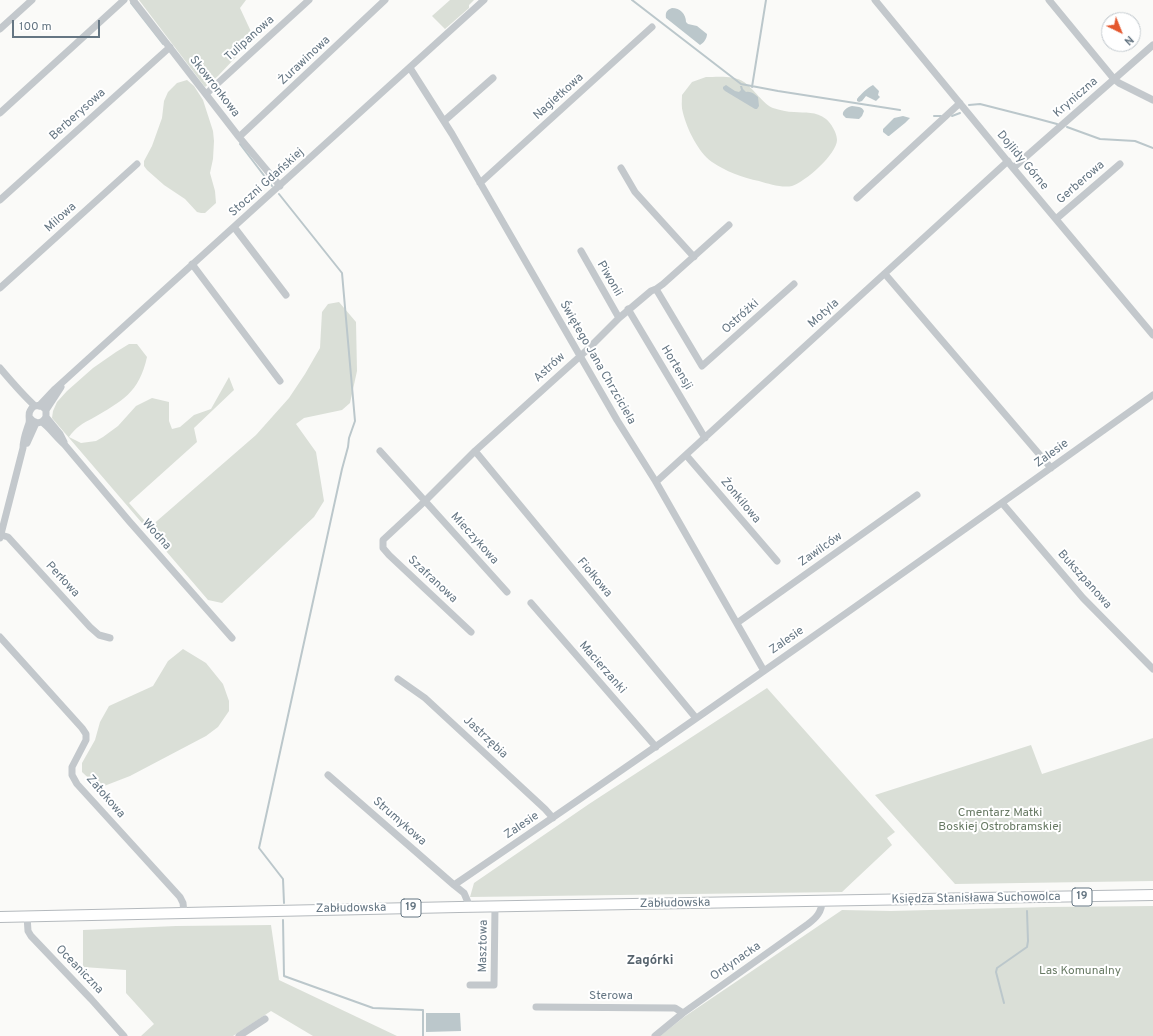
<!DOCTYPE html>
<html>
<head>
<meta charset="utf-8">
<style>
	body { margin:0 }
	#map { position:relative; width:1153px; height:1036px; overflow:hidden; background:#fafaf8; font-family:Overpass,sans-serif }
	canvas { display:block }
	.north { position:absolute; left:1101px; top:12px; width:40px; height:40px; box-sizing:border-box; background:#fff; border:1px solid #c1c8cd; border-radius:50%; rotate:137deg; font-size:11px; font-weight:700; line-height:16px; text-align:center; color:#657683 }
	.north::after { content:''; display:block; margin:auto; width:14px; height:18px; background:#e4572e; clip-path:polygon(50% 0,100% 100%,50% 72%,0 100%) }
	.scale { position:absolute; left:12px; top:20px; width:88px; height:18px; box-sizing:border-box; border:2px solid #657683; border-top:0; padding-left:5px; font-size:12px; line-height:14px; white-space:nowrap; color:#657683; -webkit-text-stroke:3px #fff; paint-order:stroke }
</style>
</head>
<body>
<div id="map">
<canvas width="1153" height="1036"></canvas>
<div class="north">N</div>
<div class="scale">100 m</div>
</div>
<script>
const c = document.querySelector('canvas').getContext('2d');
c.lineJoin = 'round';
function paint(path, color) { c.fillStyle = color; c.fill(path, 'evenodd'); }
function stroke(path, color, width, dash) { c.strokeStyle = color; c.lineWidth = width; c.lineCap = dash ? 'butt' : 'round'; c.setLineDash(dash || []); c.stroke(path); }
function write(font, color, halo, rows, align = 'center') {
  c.font = font + ' Overpass,sans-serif'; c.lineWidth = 4; c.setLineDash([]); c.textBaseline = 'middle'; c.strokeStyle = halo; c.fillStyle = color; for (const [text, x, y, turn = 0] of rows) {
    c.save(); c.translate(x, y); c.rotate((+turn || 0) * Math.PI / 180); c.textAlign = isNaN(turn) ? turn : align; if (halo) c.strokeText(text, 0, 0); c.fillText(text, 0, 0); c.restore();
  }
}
const green = new Path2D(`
	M139,0H246L240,8L254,38L218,76L205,87Z
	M450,0H474L469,5V8L445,29L432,16Z
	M706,77C717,77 734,75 744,82C753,88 764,105 773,108C780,110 787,112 794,112C805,113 816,111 826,119C831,123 837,133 837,140C837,154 805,182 792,186C782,188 769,184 759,181C743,178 725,171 712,162C698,152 687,129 683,113C681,107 682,101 682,95L692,82Z
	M187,80L194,86L203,100L213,131L214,141L213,159L210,173L215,191L216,203L205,213H201L197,212L185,199L164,185L147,170L144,166V161L152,146L162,118L164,101L168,92L177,83Z
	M339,302L356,322L357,371L350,403L342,410L304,418L296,424L316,452L324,501L314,517L222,603L208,600L52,418L53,411L57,402L67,391L93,368L116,352L129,344H137L147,357C139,393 122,401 93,418C83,423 75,428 69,437L81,443L96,441L103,437L118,426L136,406L152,398L169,402V421L172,429L180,427L194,415L211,409L229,377L234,390L194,428L197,442L129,503L150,527L256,435L289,398L305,374L320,348L322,312L328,304Z
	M183,649L206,663L223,684L229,701V711L218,727L206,736L130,776L99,788L82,772V763L95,740L100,722L109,706L153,686L168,661Z
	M767,688L895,832L887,838L892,845L842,892L470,897L474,883L589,804Z
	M1153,738V881L955,884L875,795L1031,745L1042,774Z
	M1153,906V1036H660L684,1017L842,910L891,911L1047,907Z
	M271,925L279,980L397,1036H313L271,1011L233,1036H141L154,1024L126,993V970L83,967V930L176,926Z`);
const water = new Path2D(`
	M672,8C680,8 686,14 686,22L688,24L697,26L707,34C707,38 704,43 700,45L666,18C665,12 667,10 672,8Z
	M726,85L735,91L739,92L741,90L740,86H742L743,89L746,92C751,91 754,94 758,97L759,106L757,109H755L725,91L723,89V87Z
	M873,85L879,91L878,95L880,97L876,101L866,96L862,101L859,102L857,101V99C861,94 867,88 873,85Z
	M852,106C857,107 862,106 864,111L862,116L859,119L846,118L843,115C842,111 847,107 852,106Z
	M903,116L910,118L905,123L889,136H888L883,132V129L894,118Z
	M426,1013H460L461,1031L426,1032Z`);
const stream = new Path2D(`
	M632,0L741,84L778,91L900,110
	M131,3L163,44
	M752,87L766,0
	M969,105L980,104L1031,117L1057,124
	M934,116H941
	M952,116L960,113
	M1067,127L1100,139L1135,141L1153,148
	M240,144L272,186
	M279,194L342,273L355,421L349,438L348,447L342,469L259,848L283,879L284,903
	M283,920L284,976L373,1008L423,1010V1036
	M1004,1003L996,972L997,968L1027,947L1028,941L1027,911`);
const minor = new Path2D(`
	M133,0L239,137L280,186
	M875,0L1013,168L1153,335
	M1049,0L1114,79L1119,83L1153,100
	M0,29L32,0
	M410,68L452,134L617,420L656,482L764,671
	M206,94L309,0
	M0,113L124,0
	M444,121L493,78
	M239,137L385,0
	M621,168L635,192L694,257
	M1013,168L1153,45
	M480,183L652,27
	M857,198L960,103
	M0,200L170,47
	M1056,219L1120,164
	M234,227L286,295
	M581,251L619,318
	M192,264L280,381
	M885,274L1051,468
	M0,288L137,164
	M656,289L702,366L794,284
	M628,309L705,438
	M0,368C11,381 22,394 35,406
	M39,406L55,389L484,0
	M46,410L61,387
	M46,417L60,434L64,442
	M42,422C50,428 56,437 64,444L129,521L232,638
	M27,443L36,423
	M380,451L507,592
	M475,451L696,718
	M686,455L777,561
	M656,482L1008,161
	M1002,503L1083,598L1153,669
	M1,535L8,537L90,627L99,635L110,638
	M0,538L23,448C23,439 26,432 29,423C30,419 28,414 30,411C34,403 42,405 46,410V417C42,424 35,425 30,418
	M531,603L656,747
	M737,623L917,495
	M471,632L389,555L383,548V540L425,501L475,451L587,350L619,318L651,291L656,289L663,284L729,225
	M0,637L82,728L86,734V740L72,767V775L77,784L180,897L183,903L184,913
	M398,679L425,698L545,809L553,818
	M328,775L454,885
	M470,907L464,893L454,885C690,725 922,560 1153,395
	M27,916L28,931L31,936L91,999L124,1036
	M470,985H494L495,907
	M536,1007L675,1008L683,1013
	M239,1036L265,1019
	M655,1036L683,1013L808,924C816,918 822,912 822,901`);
const highway = new Path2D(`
	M0,917L459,907L1153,895`);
const shields = [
	[1082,897,20],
	[411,908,20]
];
const shieldNames = [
	["19",1082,897],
	["19",411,908]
];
const streetNames = [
	["Tulipanowa",250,39,-42],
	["Żurawinowa",305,61,-43],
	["Skowronkowa",214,87,52],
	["Nagietkowa",559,97,-42],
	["Kryniczna",1076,98,-41],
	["Berberysowa",78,115,-42],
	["Dojlidy Górne",1022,161,50],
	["Stoczni Gdańskiej",267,183,-42],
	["Gerberowa",1081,183,-41],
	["Milowa",61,218,-42],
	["Piwonii",609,279,60],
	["Motyla",824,314,-42],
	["Ostróżki",741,317,-42],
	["Świętego Jana Chrzciciela",597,363,60],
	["Astrów",550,368,-42],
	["Hortensji",676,368,59],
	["Zalesie",1052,454,-36],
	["Żonkilowa",740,501,50],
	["Wodna",156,535,48],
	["Mieczykowa",474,539,48],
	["Zawilców",821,550,-35],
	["Fiołkowa",594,578,50],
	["Perłowa",62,580,47],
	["Szafranowa",432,580,43],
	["Bukszpanowa",1084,580,48],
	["Zalesie",787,641,-35],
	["Macierzanki",602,668,49],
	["Jastrzębia",485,738,43],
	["Zatokowa",105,797,49],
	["Strumykowa",399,822,41],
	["Zalesie",522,826,-34],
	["Księdza Stanisława Suchowolca",976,899,-1],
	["Zabłudowska",675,904,-1],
	["Zabłudowska",351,909,-1],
	["Masztowa",484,946,-89],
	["Ordynacka",736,962,-35],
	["Oceaniczna",79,970,46],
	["Sterowa",611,997]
];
const parkNames = [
	["Cmentarz Matki",1000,814],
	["Boskiej Ostrobramskiej",1000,828],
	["Las Komunalny",1080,972]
];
const neighbourhoodNames = [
	["Zagórki",650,961]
];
paint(green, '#dadfd7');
paint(water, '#bbc7cb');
stroke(stream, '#bbc7cb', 2);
stroke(highway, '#b4b9bd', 12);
stroke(minor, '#c3c8cc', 7);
stroke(highway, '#fff', 10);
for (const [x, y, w] of shields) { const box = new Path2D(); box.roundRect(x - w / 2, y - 9, w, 18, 3); c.fillStyle = '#fff'; c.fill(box); stroke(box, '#657683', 1); }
write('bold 11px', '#657683', null, shieldNames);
write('12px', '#657683', '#fff', streetNames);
write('12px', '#687a64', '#fff', parkNames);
write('bold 13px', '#57646e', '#fff', neighbourhoodNames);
</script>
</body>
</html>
